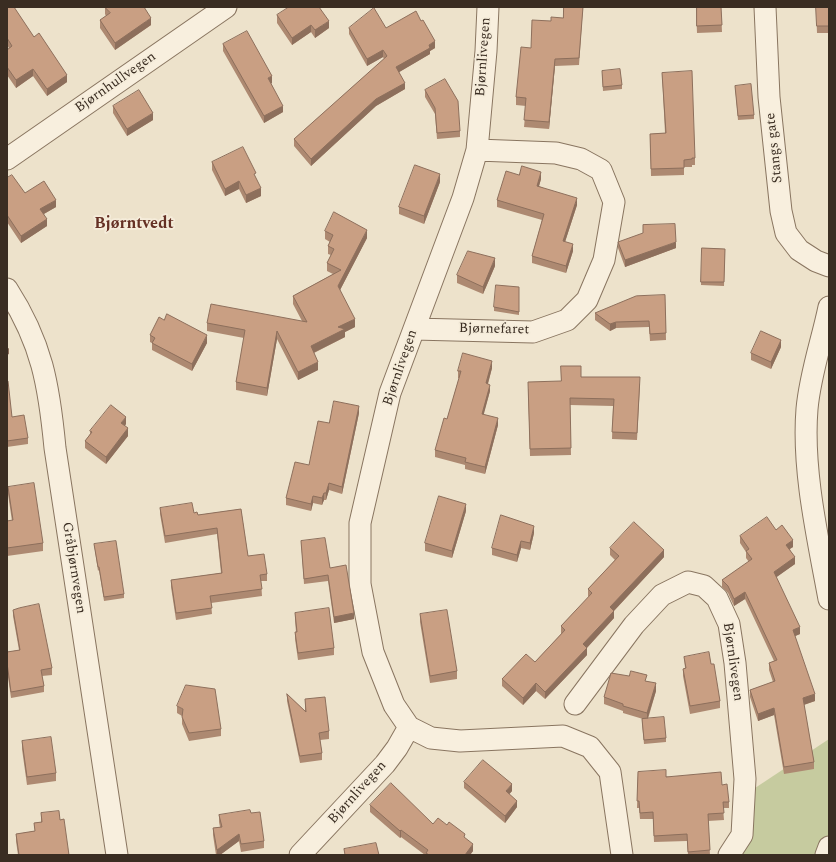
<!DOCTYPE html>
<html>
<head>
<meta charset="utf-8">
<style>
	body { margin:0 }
	#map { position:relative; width:836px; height:862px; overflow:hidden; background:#ede2cb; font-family:Spectral,serif }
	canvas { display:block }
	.frame { position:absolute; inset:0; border:8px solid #3a2d22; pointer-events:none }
</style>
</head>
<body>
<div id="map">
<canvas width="836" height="862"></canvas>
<div class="frame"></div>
</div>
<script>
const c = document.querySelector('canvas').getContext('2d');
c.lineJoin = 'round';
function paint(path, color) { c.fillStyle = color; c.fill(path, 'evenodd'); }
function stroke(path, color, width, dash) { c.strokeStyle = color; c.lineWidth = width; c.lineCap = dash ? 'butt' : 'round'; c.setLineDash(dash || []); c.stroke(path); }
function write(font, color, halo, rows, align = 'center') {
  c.font = font + ' Spectral,serif'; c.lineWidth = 3.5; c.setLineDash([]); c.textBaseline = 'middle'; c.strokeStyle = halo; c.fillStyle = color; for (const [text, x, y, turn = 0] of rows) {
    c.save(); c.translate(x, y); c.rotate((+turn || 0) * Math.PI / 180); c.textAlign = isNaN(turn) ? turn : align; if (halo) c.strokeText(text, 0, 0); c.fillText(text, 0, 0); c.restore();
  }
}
const green = new Path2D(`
	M829,739V855H736L749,792Z`);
const street = new Path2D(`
	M488,7L486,51L477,150L463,198L390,393L360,523V584L373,652L394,705L409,727L431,738L460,741L563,736L590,747L610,772L622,855
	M765,7L769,97L781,211L786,233L799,250L816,261L829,266
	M7,159L226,7
	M7,289C42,343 49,385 55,448L117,855
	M829,307C822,341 810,374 807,409C802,470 818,539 829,599
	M414,329L533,332L567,320L587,300L604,260L614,202L601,170L581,159L556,153L477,150
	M575,704L634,625L662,595L688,582L704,586L717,598L729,624L735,663L745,779L742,835L729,855
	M300,855L385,764L397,748L409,727
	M826,855L829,847`);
const wall = new Path2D(`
	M7,7L34,37L67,82L47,96L33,76L16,88L7,75V50L9,48L7,45Z
	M105,7L151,25L115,50L100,28V20L106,16L105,14Z
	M564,7H583L579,65L555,66L549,129L524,127L526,106L516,105V97L531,48L551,21L563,18Z
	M696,7H721L722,32L697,33Z
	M816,7H829V33H817Z
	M277,15L329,28L315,38L311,32L292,45L277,23Z
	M349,28H386L435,48L430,51V54L399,72L405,89L376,106L311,166L294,146V139L384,59L383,57L367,66L349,34Z
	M223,44L272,83H271L283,112L264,123L223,51Z
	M662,73L695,158V165H692V167H684V175L651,176L650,134L665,133Z
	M602,74L622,85V89L603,91Z
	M735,86L754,115V119L738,120Z
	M425,90L460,131V137L437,139L435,114L425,97Z
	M113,106L153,120L127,136L113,113Z
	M212,162L256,179L261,196L246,203L239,189L225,196L212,170Z
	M519,175L541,179L539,186L577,205L565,242L573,251L566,273L532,263V256L542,220L497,207V200Z
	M7,178L25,193L56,207L44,214L47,226L21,243L7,222Z
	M440,182L424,224L399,214V207Z
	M325,231L367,238L340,290L355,327L345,332V337L314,353L318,370L298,380L277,339L267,396L236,390V382L244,338L207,331V323L302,321L293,304V296L333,274L327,271V263L331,255L328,254V246L330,242L325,239Z
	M618,242L676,248L625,267L618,248Z
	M702,248L725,249L724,286L701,285Z
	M495,266L483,294L457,283V275Z
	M519,287V315L494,311V307Z
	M665,295L666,340L650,341L649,327L616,328L610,331L595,320V313Z
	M150,335L207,343L192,371L152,350V343L150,342Z
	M781,347L771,369L751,360V353Z
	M492,368L488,384L490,391L483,415L498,425L485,474L465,469V465L435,457V450L447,419L459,378H458V371Z
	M581,377L640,384L637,440L612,439L613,406L570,405L571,455L530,456L528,389Z
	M7,381L12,417L28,438V444L7,447Z
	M359,413L342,494L329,490L326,500H324L322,505L313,503L311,511L286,505V498L309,465L329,423Z
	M126,424L125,426L128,436L106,464L85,448V441L90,434V431Z
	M8,487L43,543V551L7,556V521H12L8,494Z
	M160,508L194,513L198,515L241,509L248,556L267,574V581H261L262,596L211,603L212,614L176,620L171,587V580L221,573L217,534L165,543L160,514Z
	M466,511L452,558L425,551V543Z
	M776,530L793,547L790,549L795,564L776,577L800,634L795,636L815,701L804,705L814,762V769L784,774L774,715L758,721L750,697V690L773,682L769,670V663L774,661L745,599L734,606L728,593L722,587V580L749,562L746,558V552L740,543V536Z
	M534,533L530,550L521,548L517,562L492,555V548Z
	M301,541L330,568L354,619L334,623L328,581L304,584Z
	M94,544L124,594V598L104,601L99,570L98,571Z
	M610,548L664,557L614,611V618L587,648V655L545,699L536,691L523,705L502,686V679L535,662L561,634V626L589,597L588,596V589L615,560L610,555Z
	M13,610L52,668V675L42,676L44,686V692L11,698L7,670V652L19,650L13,616Z
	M295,613L334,648V655L298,660L295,639V632H296L295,620Z
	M420,614L457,671V679L430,683L420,622Z
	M684,657L711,664L720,701V708L690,714L683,676V669L685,668Z
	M647,681L656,691L648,719L666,738V742L644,744L642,723V719H643L623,713V711L604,704V697Z
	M287,694L305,711V699L329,731V739L320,740L322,753V760L300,763L287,701Z
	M177,706L221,729V736L189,741L182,724V716L177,713Z
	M22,741L56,773V781L27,785L22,749Z
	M638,772L722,785L729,802V808H723L724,820L708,821L710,855H688L687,841L654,842L653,819H640L639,808H637Z
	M464,782L512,791L509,794L517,807L505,823L464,788Z
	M370,805L433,824L465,838L473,851L470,855H425L401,837L400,838L370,812Z
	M41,813L60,820L69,855H18L16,841V834L35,831L34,823L41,822Z
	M251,813L264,841V848L241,852L239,841L220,855H216L213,835V828L220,827L219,822V815Z`);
const shadedWall = new Path2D(`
	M151,18V25L115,50V43Z
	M329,21V28L315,38V30Z
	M311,25V32L292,45V38Z
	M435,41V48L430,51V54L396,74V67Z
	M383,50V57L367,66V59Z
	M555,59V66L549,129V122Z
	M33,69V76L16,88V80Z
	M67,75V82L47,96V89Z
	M272,76V83L268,85V78Z
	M405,83V89L376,106L311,166V159L376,99Z
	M283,106V112L264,123V116Z
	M153,113V120L127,136V129Z
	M541,172V179L537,193V186Z
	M440,174V182L424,224V216Z
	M239,181V189L225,196V189Z
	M261,188V196L246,203V195Z
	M577,198V205L563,248V241Z
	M56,200V207L40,216V209Z
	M47,219V226L21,243V236Z
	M367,230V238L338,294V286Z
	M676,242V248L625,267V260Z
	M573,244V251L566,273V266Z
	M495,258V266L483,294V287Z
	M355,319V327L345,332V337L311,354V346L338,327Z
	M616,322V328L610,331V324Z
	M277,331V339L267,396V388Z
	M207,335V343L192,371V364Z
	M781,340V347L771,369V362Z
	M9,348V354L7,355V349Z
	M492,361V368L486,390V383Z
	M318,362V370L298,380V372Z
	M490,385V391L482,421V414Z
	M359,406V413L342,494V487Z
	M126,417V424L121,430V423Z
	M498,418V425L485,474V467Z
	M128,428V436L106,464V457Z
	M329,483V490L326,500V493Z
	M324,493V500L322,505V498Z
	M313,496V503L311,511V504Z
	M466,504V511L452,558V551Z
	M534,526V533L530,550V543Z
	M793,540V547L786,551V545Z
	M521,541V548L517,562V555Z
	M664,550V557L610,615V607Z
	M795,557V564L774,579V572Z
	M745,592V599L734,606V599Z
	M614,611V618L583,652V644Z
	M354,613V619L334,623V617Z
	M800,627V634L793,637V630Z
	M587,648V655L545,699V692Z
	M536,683V691L523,705V698Z
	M656,683V691L647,720V713Z
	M815,694V701L803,705V698Z
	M774,708V715L758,721V714Z
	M512,784V791L506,798V791Z
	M517,801V807L505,823V816Z
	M401,830V837L400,838V831Z
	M239,834V841L220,855H217V850Z
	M473,844V851L470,855H465Z`);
const building = new Path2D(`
	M7,7H14L34,37L39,33L67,75L47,89L33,69L16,80L7,67V50L12,46L7,38Z
	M105,7H144L151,18L115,43L100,20L110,13Z
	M289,7H319L329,21L315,30L311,25L292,38L277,15Z
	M564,7H583L579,58L555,59L549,122L524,120L526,98L516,97L521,47L531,48L532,20L551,21V17L563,18Z
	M697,7H721L722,25L697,26Z
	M816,7H829V26H817Z
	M374,8L386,28L416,11L421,21L423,20L435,41L429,45L430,48L396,67L405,83L376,99L311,159L294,139L387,56L383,50L367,59L349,28Z
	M247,31L272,76L268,78L283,106L264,116L223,44Z
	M620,69L622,85L603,87L602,71Z
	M692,71L695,158H692V159L684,160V168L651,169L650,134L666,133L662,73Z
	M445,79L458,101L460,131L437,133L435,108L425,90Z
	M751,84L754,115L738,116L735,86Z
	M139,90L153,113L127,129L113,106Z
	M243,147L256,173L254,174L261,188L246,195L239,181L225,189L212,162Z
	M415,165L440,174L424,216L399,207Z
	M522,166L541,172L537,186L577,198L563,241L573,244L566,266L532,256L544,214L497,200L506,171L519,175Z
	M12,175L25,193L44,181L56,200L40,209L47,219L21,236L7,215V178Z
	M334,212L367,230L338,286L355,319L338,327L345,329L311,346L318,362L298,372L277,331L267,388L236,382L245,330L207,323L211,304L307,322L293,296L341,270L327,263L334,249L328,246L333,235L325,231Z
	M675,224L676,242L625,260L618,242L643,233V225Z
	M702,248L725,249L724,282H701Z
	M468,251L495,258L483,287L457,275Z
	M496,285L519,287V312L494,307Z
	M665,295L666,333L650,334L649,321L616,322L610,324L595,313L636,296Z
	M167,314L207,335L192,364L152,343L155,338L150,335L159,317L164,320Z
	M761,331L781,340L771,362L751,353Z
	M463,353L492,361L486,383L490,385L482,414L498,418L485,467L465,462L466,458L435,450L444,418L447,419L461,371H458Z
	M561,366H581V377H640L637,433L612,432L614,399L570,398L571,448L530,449L528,382L561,381Z
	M7,381H8L12,417L24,415L28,438L7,441Z
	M334,401L359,406L342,487L329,483L326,493H324L322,498L313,496L311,504L286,498L295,462L309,465L318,421L329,423Z
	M111,405L126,417L121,423L128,428L106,457L85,441L92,432L90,431Z
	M34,483L43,543L7,548V521L13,520L8,487Z
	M439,496L466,504L452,551L425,543Z
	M192,503L194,513L197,512L198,515L241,509L248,556L264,554L267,574L260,575L262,589L210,596L212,608L176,613L171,580L222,573L217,528L165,536L160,508Z
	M501,515L534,526L530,543L521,541L517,555L492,548Z
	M767,517L776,530L782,525L793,540L786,545L795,557L774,572L800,627L793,630L815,694L803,698L814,762L784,767L774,708L758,714L750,690L775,681L769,663L777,660L745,592L734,599L728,586L722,580L752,559L746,551L749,549L740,536Z
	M634,522L664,550L610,607L614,611L583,644L587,648L545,692L536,683L523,698L502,679L526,654L535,662L565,630L561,626L592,593L588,589L619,556L610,548Z
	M325,538L330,568L346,565L354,613L334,617L328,575L304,579L301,541Z
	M116,541L124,594L104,597L99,567H98L94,544Z
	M39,604L52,668L41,670L44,686L11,692L7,663V652L20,650L13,610L19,608Z
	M329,608L334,648L298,653L295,632H297L295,613Z
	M447,610L457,671L430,676L420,614Z
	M709,652L711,664H714L720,701L690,706L683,669L686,668L684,657Z
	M631,671L647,675L645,681L656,683L647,713L623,706V704L604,697L611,673L629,676Z
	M186,685L215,689L221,729L189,733L182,717L183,709L177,706Z
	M287,694L306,712L305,699L325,697L329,731L319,733L322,753L300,756Z
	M664,717L666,738L644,740L642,719Z
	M51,737L56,773L27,777L22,741Z
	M483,760L512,784L506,791L517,801L505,816L464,782Z
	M666,770V777L721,772L722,785L727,784L729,802H723L724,813L708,814L710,850L688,852L687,834L654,836L653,812L640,813L639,801H637L638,772Z
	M391,783L433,824L438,818L447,825L449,822L465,834L464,837L473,844L465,855H429L426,853L428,850L401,830L400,831L370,805Z
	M250,810L251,813L260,812L264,841L241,844L239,834L217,850L213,828L222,827L219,815Z
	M59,811L60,820L64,819L69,855H19L16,834L35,831L34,823L42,822L41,813Z
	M376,843L379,855H345L344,849Z`);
const streetNames = [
	["Bjørnlivegen",484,57,-86],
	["Bjørnhullvegen",116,83,-35],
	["Stangs gate",775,148,-96],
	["Bjørnefaret",494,330,1],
	["Bjørnlivegen",401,368,-71],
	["Gråbjørnvegen",73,568,81],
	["Bjørnlivegen",732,662,82],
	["Bjørnlivegen",358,793,-48]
];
const quarterNames = [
	["Bjørntvedt",134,225]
];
paint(green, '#c6cb9f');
stroke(street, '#897560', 23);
stroke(street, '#f8efde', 21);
paint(wall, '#ad8971');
paint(shadedWall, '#8d6f5c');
paint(building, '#c99f83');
stroke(building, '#8d6f5c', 1);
write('14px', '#3a2d22', '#f5ecda', streetNames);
write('bold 16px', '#653024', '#f5ecda', quarterNames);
</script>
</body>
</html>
